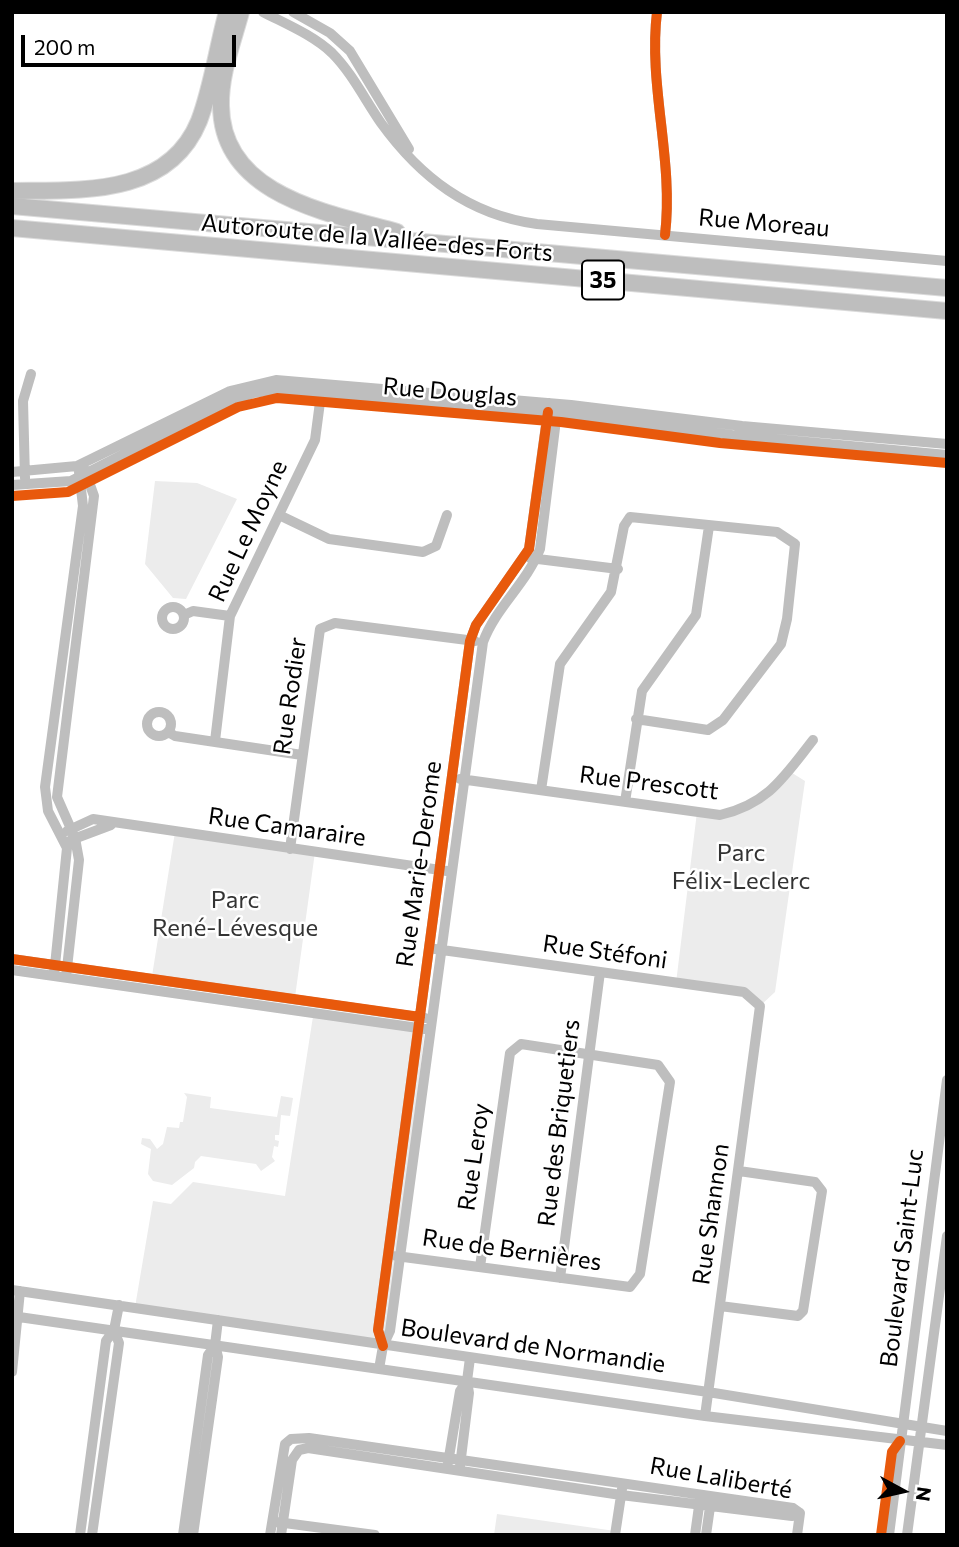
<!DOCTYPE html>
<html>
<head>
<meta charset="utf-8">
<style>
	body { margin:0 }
	#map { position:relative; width:959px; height:1547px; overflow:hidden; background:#fff; font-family:Commissioner,sans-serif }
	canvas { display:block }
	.frame { position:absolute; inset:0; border:14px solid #000; pointer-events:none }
	.north { position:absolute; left:868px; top:1456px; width:70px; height:70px; -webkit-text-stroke:5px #fff; paint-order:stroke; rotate:98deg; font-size:19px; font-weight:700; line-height:28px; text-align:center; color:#000 }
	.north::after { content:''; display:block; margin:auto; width:24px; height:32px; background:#000; clip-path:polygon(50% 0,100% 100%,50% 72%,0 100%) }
	.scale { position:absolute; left:21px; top:35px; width:215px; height:32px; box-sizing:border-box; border:4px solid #000; border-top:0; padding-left:9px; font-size:21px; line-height:24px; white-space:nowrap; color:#000; -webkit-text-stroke:5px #fff; paint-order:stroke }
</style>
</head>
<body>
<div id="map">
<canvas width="959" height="1547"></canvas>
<div class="frame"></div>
<div class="north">N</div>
<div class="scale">200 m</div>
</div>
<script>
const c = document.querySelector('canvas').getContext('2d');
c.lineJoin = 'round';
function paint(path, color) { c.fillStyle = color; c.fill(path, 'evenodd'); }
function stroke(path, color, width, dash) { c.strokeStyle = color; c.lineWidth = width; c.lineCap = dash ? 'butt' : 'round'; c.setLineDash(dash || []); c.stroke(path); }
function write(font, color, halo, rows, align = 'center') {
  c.font = font + ' Commissioner,sans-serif'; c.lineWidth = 5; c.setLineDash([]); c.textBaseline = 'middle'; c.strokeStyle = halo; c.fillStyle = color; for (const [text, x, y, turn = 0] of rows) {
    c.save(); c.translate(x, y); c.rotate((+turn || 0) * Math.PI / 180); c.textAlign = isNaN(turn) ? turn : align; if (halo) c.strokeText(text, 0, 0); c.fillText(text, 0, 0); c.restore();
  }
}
const green = new Path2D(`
	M155,481L197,483L237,499L186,599L173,598L145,564Z
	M789,771L805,781L775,992L760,1006L753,998L676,983L697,812L743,810Z
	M175,832L315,852L295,997L152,976Z
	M314,1010L425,1027L400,1256L386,1345L135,1307L153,1201L171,1204L193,1182L285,1196Z
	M184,1093L211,1097L210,1108L277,1117L281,1096L293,1098L290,1116L281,1115L279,1135H275V1140L279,1141L278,1147L274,1146L272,1157L275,1161L261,1171L256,1164L201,1156L195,1162L194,1168L172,1185L153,1181L148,1174L151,1149L141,1144L142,1138L150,1139L157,1149L163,1144L167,1127L179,1128L180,1122H183L187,1097Z
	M497,1514L615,1531L614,1535H494Z`);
const minor = new Path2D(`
	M263,12C286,24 313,35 332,53C352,73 365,100 381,123C420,177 469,215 537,224L947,261
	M293,12L330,33L350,51L409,149
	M657,12C648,86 674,160 665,235
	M12,472L77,466L230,391L276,380L571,405L742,426L947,444
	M25,478L23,401L31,374
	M12,485L71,481L221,405L253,393L275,390L557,413L732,435L947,455
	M279,515L329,539L423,552L436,546L447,515
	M530,558L618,569
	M162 618a11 11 0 1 1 22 0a11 11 0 1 1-22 0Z
	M184,615L193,611L230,616
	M147 724a12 12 0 1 1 24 0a12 12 0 1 1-24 0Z
	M168,732L175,736L302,755
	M215,741L230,616L315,440L322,387
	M460,779L720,815C768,804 784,777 813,740
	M541,790L560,664L611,592L624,526L630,517L777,532L795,544L787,619L781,644L723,720L708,730L636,719
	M625,802L642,691L696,615L709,526
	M67,831L93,819L447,871
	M71,840L111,825
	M290,849L320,629L335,623L475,641
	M435,949L744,992L760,1006L705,1416
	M12,959L425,1018
	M12,970L425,1029
	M54,975L67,848L48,811L45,787L83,506L79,472
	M66,977L79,860L75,838L57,797L94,496L84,468
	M396,1256C474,1266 552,1277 630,1287L640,1274L670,1082L658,1065L521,1044L510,1053L480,1267
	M560,1278L600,972
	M12,1290L708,1392L947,1431
	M720,1306L798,1316L803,1311L822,1191L815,1182L739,1171
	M12,1316L705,1416L947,1445
	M383,1346L378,1330L470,641L476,625L529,549L549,403
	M379,1369L383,1346L390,1331L483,642C496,607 526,584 540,549L558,404
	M12,1372L20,1291
	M448,1463L460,1391L467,1381
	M460,1466L469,1393L467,1381L470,1358
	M277,1522L375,1535
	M80,1535L106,1341L114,1330L119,1305
	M92,1535L119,1343L114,1330
	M183,1535L208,1355L215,1345
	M193,1535L218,1357L215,1345L218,1320
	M270,1535L285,1444L291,1439L309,1438L793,1508L800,1513L792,1516L621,1495L308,1448L299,1450L292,1460L281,1535
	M615,1535L622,1489
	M695,1535L700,1499
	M706,1535L711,1500
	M797,1535L800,1513
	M889,1535L947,1080
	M907,1535L947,1236`);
const highway = new Path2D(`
	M241,12C233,42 220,74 221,106C222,196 329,213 397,232
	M12,191C80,190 168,197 199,121C212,87 217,48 227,12
	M12,206L947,288
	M12,228L947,311`);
const cycleway = new Path2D(`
	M657,12C648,86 674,160 665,235
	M12,496L68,492L238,407L277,398L561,422L720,443L947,463
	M12,959L420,1017
	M383,1346L378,1330L470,641L476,625L529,549L548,412
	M881,1535L892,1452L900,1441`);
const shields = [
	[603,280,42]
];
const shieldNames = [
	["35",603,280]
];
const streetNames = [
	["Rue Moreau",764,223,5],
	["Autoroute de la Vallée-des-Forts",377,238,5],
	["Rue Douglas",450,392,5],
	["Rue Le Moyne",248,531,-65],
	["Rue Rodier",290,696,-82],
	["Rue Prescott",649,783,7],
	["Rue Camaraire",287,827,8],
	["Rue Marie-Derome",419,864,-82],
	["Rue Stéfoni",605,952,8],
	["Rue des Briquetiers",559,1123,-83],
	["Rue Leroy",474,1157,-82],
	["Rue Shannon",711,1214,-82],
	["Rue de Bernières",512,1250,8],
	["Boulevard Saint-Luc",902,1258,-83],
	["Boulevard de Normandie",533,1346,8],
	["Rue Laliberté",721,1478,10]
];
const parkNames = [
	["Parc",741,853],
	["Félix-Leclerc",741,881],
	["Parc",235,900],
	["René-Lévesque",235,928]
];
paint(green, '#ececec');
stroke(highway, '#dbdbdb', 18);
stroke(minor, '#bebebe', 10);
stroke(highway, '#bebebe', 16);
stroke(cycleway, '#e8590c', 10);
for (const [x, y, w] of shields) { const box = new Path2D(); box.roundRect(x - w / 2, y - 19.5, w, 39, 5); c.fillStyle = '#fff'; c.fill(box); stroke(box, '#000', 2); }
write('bold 23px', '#000', null, shieldNames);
write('24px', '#000', '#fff', streetNames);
write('24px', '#333', '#fff', parkNames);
</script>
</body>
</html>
